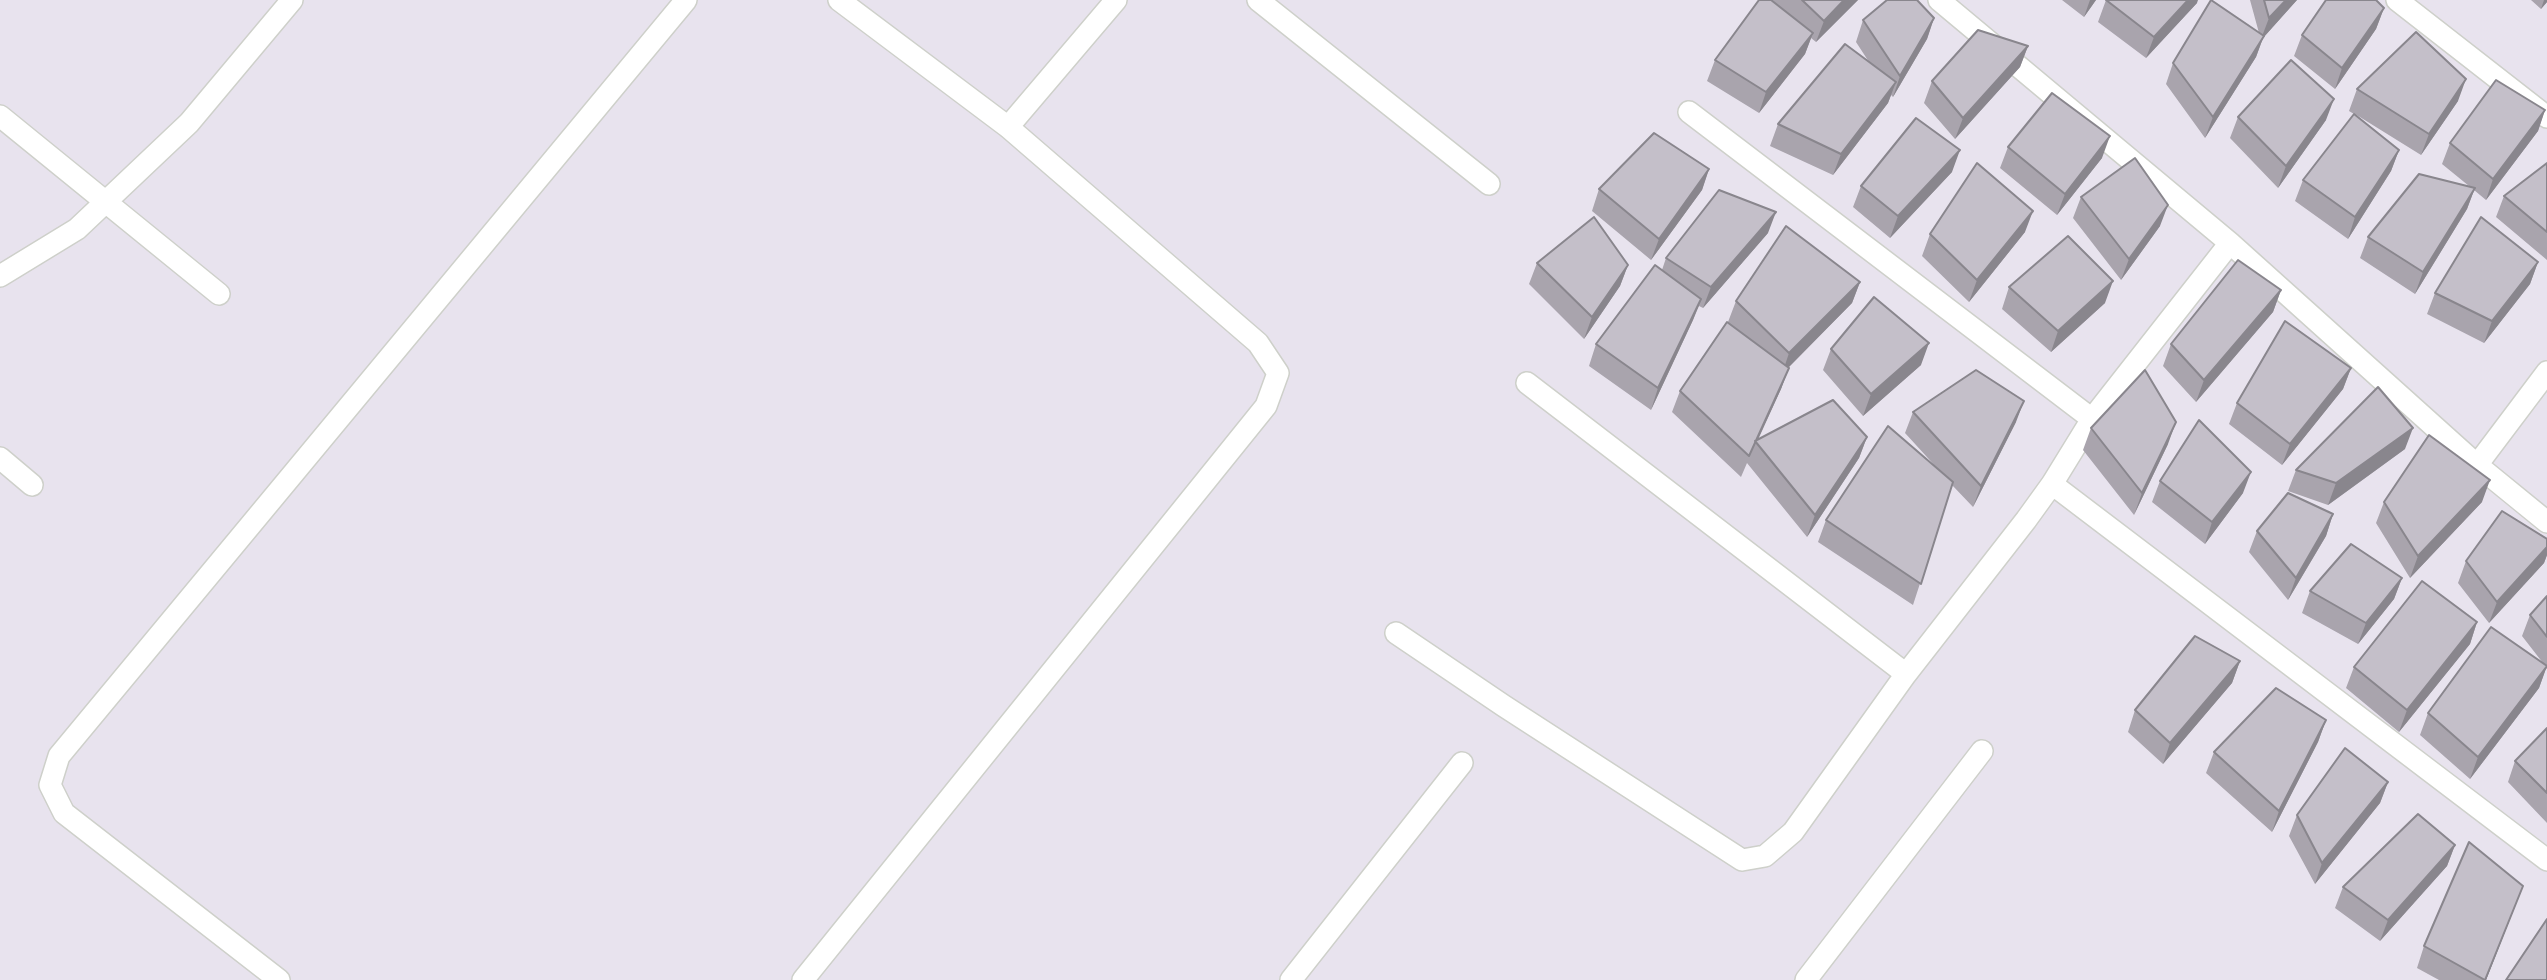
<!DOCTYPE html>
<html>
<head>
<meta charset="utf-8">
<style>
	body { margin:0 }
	canvas { display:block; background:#e8e3ee }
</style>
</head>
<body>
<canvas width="2547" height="980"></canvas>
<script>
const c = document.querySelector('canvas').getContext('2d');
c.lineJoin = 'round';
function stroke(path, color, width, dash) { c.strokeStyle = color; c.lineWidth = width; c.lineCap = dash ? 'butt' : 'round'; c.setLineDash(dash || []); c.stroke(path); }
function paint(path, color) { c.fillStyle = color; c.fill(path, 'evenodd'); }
const minor = new Path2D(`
	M1258,0L1489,184
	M1939,0L2230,243L2477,465L2547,522
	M2397,0L2547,117
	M1689,112L2092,419
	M0,116L219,294
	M1008,127L1116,0
	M0,276L77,229L189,123L292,0
	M1527,383L1906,674
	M0,458L32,485
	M2477,465L2547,372
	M2052,484L2547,860
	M1396,633L1504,706L1742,860L1765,856L1793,832L1906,674L2026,520L2052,484L2092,419L2230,243
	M279,980L64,813L50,785L59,756L686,0
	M803,980L1266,406L1278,373L1258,343L1008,127L839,0
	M1291,980L1462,763
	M1806,980L1982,751`);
const wall = new Path2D(`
	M1759,0H1858L1816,42L1811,38L1805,54L1759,113L1707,81L1715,60Z
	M2062,0H2096L2084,17Z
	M2106,0L2197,3L2146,58L2098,22Z
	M2250,0H2297L2263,38L2256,57L2205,138L2166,84L2173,63L2259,33Z
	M2531,0H2547V2L2541,9Z
	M2384,8L2376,29L2335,89L2294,56L2302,35Z
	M1934,18L1927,39L1893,97L1891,95L1888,103L1833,175L1770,146L1778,124L1869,62L1856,42L1863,20Z
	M2028,46L2020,67L1955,139L1924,103L1932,81Z
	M2357,89L2458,101L2421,155L2355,114L2399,150L2391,171L2348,239L2295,201L2303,180L2354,114L2349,111Z
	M2545,110L2538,131L2486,200L2474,190L2467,209L2415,294L2360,258L2368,237L2469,186L2442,164L2450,143Z
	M2238,117L2326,120L2278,188L2230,138Z
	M2008,147L2102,158L2057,215L2000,168Z
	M2547,163V260L2496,217L2504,196Z
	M1709,169L1702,190L1651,260L1592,211L1599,189Z
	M1952,172L1890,238L1853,207L1861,186Z
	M2081,197L2160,226L2121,280L2073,218Z
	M2025,232L1969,302L1922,256L1930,234Z
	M1768,233L1703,308L1699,306L1693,320L1651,410L1589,366L1596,344L1662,270L1666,258Z
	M2538,262L2530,284L2484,343L2427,314L2435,293Z
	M1537,263L1628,265L1620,286L1584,339L1529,284Z
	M1860,282L1852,303L1788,368L1781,389L1758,440L1867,437L1859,458L1807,537L1747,463L1741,477L1672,412L1680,391L1728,322L1736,301Z
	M2009,287L2105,303L2051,352L2002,309Z
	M2281,290L2273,312L2196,402L2163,366L2171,344Z
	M1831,349L1921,365L1863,416L1823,370Z
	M2351,368L2343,389L2282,465L2229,424L2237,403Z
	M1913,412L2016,422L1973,507L1952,485L1913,605L1818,542L1826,520L1937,468L1905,433Z
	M2091,428L2168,444L2134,515L2083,450Z
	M2405,449L2328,505L2288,491L2296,470Z
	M2160,481L2243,493L2205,544L2152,502Z
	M2384,502H2482L2410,578L2376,523Z
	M2333,514L2326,536L2288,600L2249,552L2257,531Z
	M2547,539V555L2544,563L2489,623L2458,583L2466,561Z
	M2402,578L2394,599L2358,644L2302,613L2310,591Z
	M2547,596V669L2546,668L2539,688L2470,779L2420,735L2428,713L2543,663L2522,636L2530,615Z
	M2477,622L2470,644L2399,732L2346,688L2354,667Z
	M2240,661L2232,683L2163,764L2128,732L2135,710Z
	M2326,720L2318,742L2272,832L2206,773L2214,752Z
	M2547,728V823L2508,782L2515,761Z
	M2388,782L2380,803L2315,884L2289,836L2297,815Z
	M2455,845L2447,866L2380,941L2335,908L2343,887Z
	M2523,886L2486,980H2439L2417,968L2424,946Z`);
const shadedWall = new Path2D(`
	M1844,0H1858L1816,42L1824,21Z
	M2090,0H2096L2084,17Z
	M2188,0H2198L2197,3L2146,58L2154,37Z
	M2286,0H2297L2263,38L2256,57L2205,138L2213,117L2261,39L2269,18Z
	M2544,0H2547V2L2541,9Z
	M2384,8L2376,29L2335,89L2342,68Z
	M1934,18L1927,39L1893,97L1900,76Z
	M1813,33L1805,54L1759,113L1766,92Z
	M2028,46L2020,67L1955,139L1963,118Z
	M2466,79L2458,101L2421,155L2429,134Z
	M1896,82L1888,103L1833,175L1841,154Z
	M2334,99L2326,120L2278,188L2286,166Z
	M2545,110L2538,131L2486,200L2493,179Z
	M2110,136L2102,158L2057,215L2065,194Z
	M1960,150L1952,172L1890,238L1898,216Z
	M2399,150L2391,171L2348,239L2355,217Z
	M1709,169L1702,190L1651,260L1659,239Z
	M2475,188L2467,209L2415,294L2423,272Z
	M2168,205L2160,226L2121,280L2129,259Z
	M2033,211L2025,232L1969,302L1977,280Z
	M1776,212L1768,233L1703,308L1711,287Z
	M2538,262L2530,284L2484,343L2492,321Z
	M1628,265L1620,286L1584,339L1592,317Z
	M2113,281L2105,303L2051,352L2058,331Z
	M1860,282L1852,303L1782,374L1789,353Z
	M2281,290L2273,312L2196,402L2204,380Z
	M1701,299L1693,320L1651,410L1658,388Z
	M1929,343L1921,365L1863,416L1871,394Z
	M1789,368L1781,389L1756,443L1755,442Z
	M2351,368L2343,389L2282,465L2290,444Z
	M2024,401L2016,422L1973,507L1981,486Z
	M2176,422L2168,444L2134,515L2142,493Z
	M2413,428L2405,449L2328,505L2336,483Z
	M1867,437L1859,458L1807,537L1815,515Z
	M2251,472L2243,493L2205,544L2212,522Z
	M2490,480L2482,502L2410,578L2418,556Z
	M2333,514L2326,536L2288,600L2296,578Z
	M2547,547V555L2544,563L2489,623L2497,602Z
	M2402,578L2394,599L2358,644L2366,623Z
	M2477,622L2470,644L2399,732L2407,710Z
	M2240,661L2232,683L2163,764L2170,743Z
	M2547,666L2539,688L2470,779L2478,757Z
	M2326,720L2318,742L2272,832L2279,811Z
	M2388,782L2380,803L2315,884L2322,863Z
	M2455,845L2447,866L2380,941L2388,920Z
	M2523,886L2486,980H2485Z`);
const building = new Path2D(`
	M1759,0H1771L1813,33L1766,92L1715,60Z
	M1802,0H1844L1824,21Z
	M1887,0H1917L1934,18L1900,76L1863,20Z
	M2106,0H2188L2154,37Z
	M2211,0L2264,36L2213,117L2173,63Z
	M2264,0H2286L2269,18Z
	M2326,0H2376L2384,8L2342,68L2302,35Z
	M1978,30L2028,46L1963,118L1932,81Z
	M2416,32L2466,79L2429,134L2357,89Z
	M1845,44L1896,82L1841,154L1778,124Z
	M2291,60L2334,99L2286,166L2238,117Z
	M2496,80L2545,110L2493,179L2450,143Z
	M2052,93L2110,136L2065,194L2008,147Z
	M2354,114L2399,150L2355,217L2303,180Z
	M1916,118L1960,150L1898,216L1861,186Z
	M1654,133L1709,169L1659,239L1599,189Z
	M2135,158L2168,205L2129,259L2081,197Z
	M1977,163L2033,211L1977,280L1930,234Z
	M2547,163V232L2504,196Z
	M2419,174L2475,188L2423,272L2368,237Z
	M1719,190L1776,212L1711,287L1666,258Z
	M1594,217L1628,265L1592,317L1537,263Z
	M2481,217L2538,262L2492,321L2435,293Z
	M1786,226L1860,282L1789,353L1736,301Z
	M2068,236L2113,281L2058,331L2009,287Z
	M2238,260L2281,290L2204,380L2171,344Z
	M1655,265L1701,299L1658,388L1596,344Z
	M1874,297L1929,343L1871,394L1831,349Z
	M2285,321L2351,368L2290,444L2237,403Z
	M1727,322L1789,368L1749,456L1680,391Z
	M1976,370L2024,401L1981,486L1913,412Z
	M2145,370L2176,422L2142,493L2091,428Z
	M2378,387L2413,428L2336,483L2296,470Z
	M1833,400L1867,437L1815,515L1755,441Z
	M2199,420L2251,472L2212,522L2160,481Z
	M1888,426L1953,482L1921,584L1826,520Z
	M2429,435L2490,480L2418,556L2384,502Z
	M2288,493L2333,514L2296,578L2257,531Z
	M2502,511L2547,539V547L2497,602L2466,561Z
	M2351,544L2402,578L2366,623L2310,591Z
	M2422,581L2477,622L2407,710L2354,667Z
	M2547,596V637L2530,615Z
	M2491,627L2547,666L2478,757L2428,713Z
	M2195,636L2240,661L2170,743L2135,710Z
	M2276,688L2326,720L2279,811L2214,752Z
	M2547,728V793L2515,761Z
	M2345,748L2388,782L2322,863L2297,815Z
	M2418,814L2455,845L2388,920L2343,887Z
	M2469,842L2523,886L2485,980L2424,946Z
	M2547,919V980H2506Z`);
stroke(minor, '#ced0ca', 24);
stroke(minor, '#fff', 21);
paint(wall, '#a9a4ad');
paint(shadedWall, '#89868d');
paint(building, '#c4bfc9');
stroke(building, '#89868d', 2);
</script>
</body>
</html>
